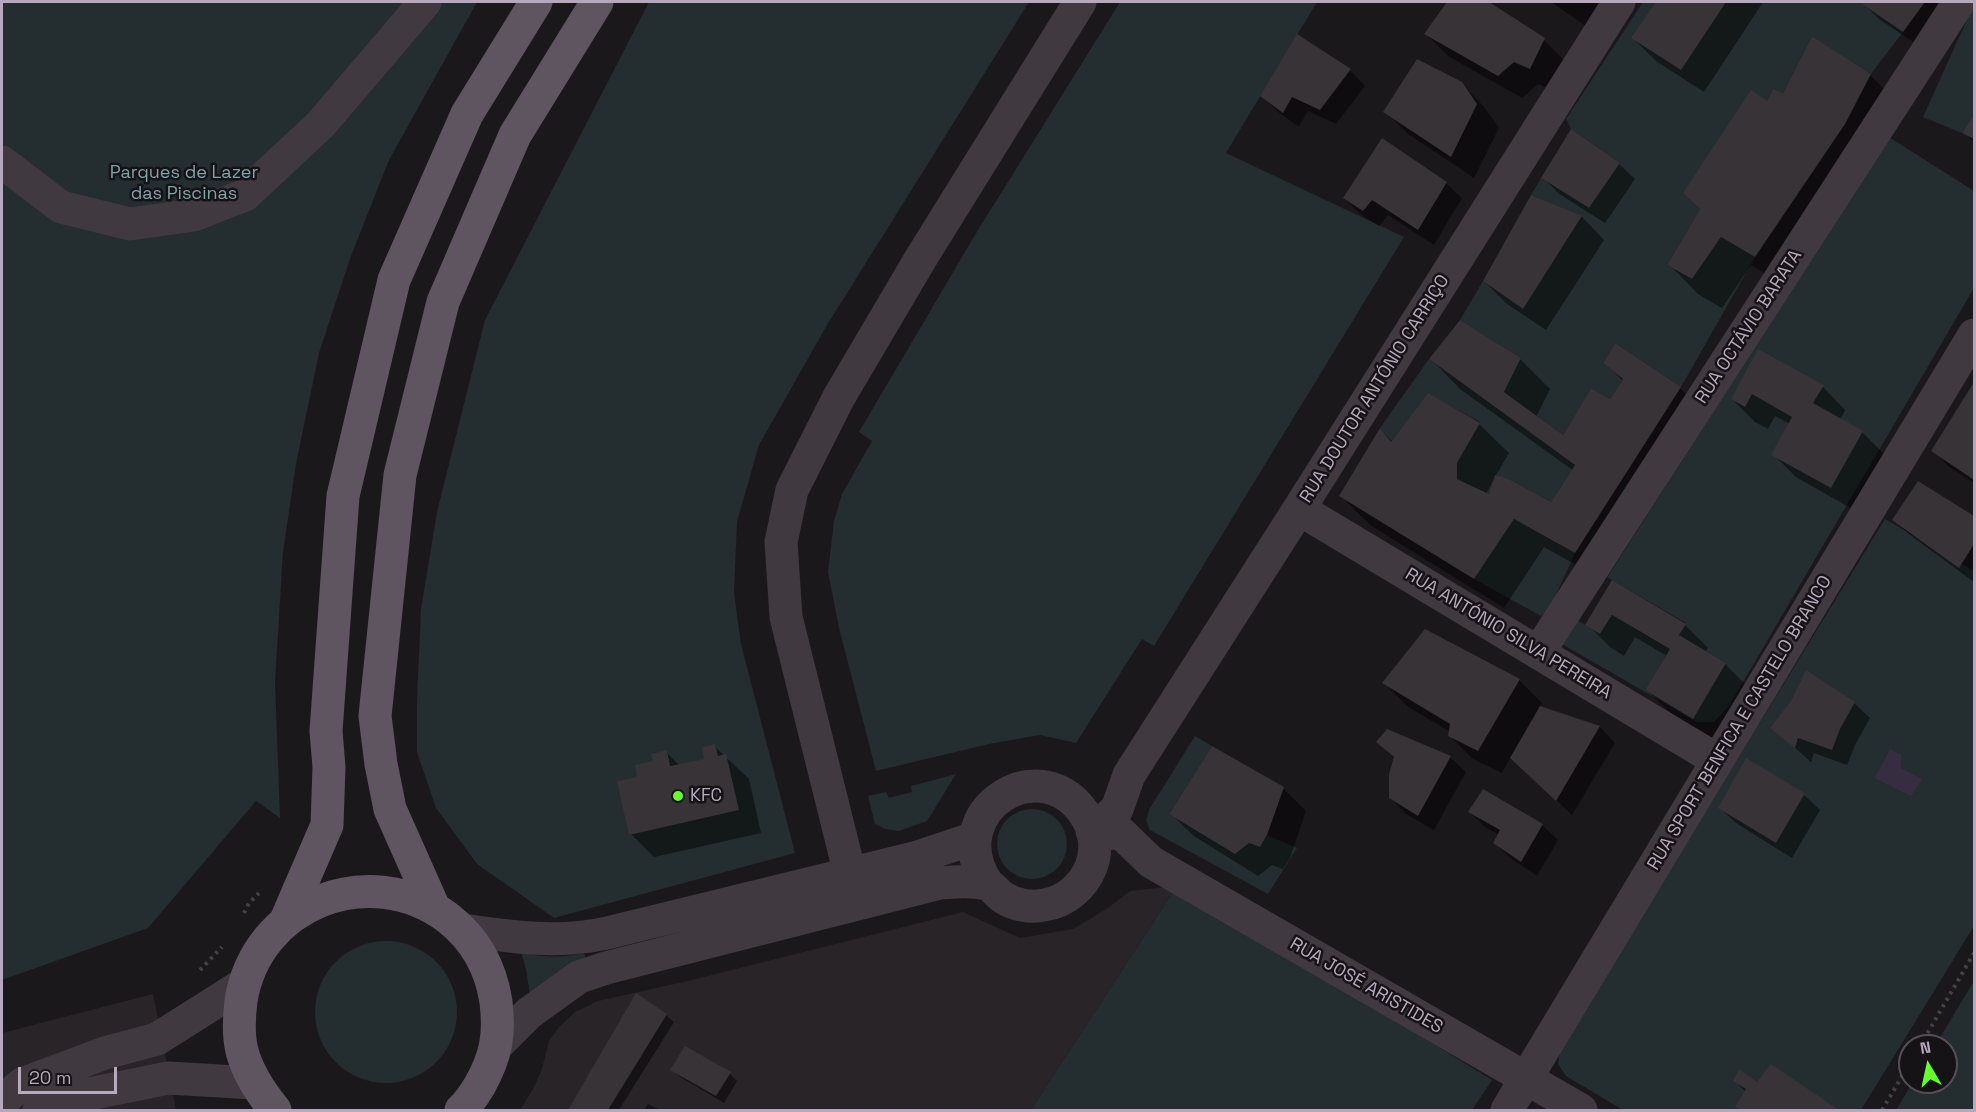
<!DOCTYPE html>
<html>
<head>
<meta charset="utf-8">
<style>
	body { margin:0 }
	#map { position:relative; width:1976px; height:1112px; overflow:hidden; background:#1b181b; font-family:"Space Grotesk",sans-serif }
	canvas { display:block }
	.frame { position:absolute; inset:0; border:3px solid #b7a9bc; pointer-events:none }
	.north { position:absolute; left:1898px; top:1034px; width:60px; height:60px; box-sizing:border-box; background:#161316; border:2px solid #564f58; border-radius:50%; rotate:351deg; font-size:16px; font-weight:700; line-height:24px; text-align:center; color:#b7a9bc }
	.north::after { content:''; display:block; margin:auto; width:21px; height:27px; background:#66ff2c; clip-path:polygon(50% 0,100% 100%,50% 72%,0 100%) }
	.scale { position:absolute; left:18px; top:1067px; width:99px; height:27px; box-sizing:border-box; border:3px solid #b7a9bc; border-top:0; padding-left:8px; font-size:18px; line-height:21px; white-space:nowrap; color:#b7a9bc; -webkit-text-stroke:4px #161316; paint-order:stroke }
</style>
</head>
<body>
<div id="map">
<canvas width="1976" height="1112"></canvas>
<div class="frame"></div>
<div class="north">N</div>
<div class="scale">20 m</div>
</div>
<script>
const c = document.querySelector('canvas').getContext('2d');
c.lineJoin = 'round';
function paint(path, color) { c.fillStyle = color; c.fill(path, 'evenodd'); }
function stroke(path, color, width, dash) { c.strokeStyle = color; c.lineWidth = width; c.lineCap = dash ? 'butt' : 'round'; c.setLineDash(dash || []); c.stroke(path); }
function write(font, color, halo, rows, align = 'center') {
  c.font = font + ' "Space Grotesk",sans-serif'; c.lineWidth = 5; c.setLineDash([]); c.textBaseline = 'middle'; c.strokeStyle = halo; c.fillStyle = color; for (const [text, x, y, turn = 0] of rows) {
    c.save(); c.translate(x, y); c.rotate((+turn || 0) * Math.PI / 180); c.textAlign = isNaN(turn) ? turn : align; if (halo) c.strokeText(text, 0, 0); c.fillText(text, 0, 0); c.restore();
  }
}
const built = new Path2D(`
	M1177,886L1031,1110H520L533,1089L542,1069L549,1041L559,1027L575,1012L598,1001L688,981L963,912L1020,938L1073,929L1108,908L1130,891Z
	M153,994L176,1110H2V1033Z`);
const green = new Path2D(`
	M2,2H477L389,160L351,256L319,353L296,464L283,552L275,682L280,818L256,801L148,928L2,980Z
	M649,2H1029L827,325L759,445L737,522L734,593L741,644L795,853L554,918L477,864L436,808L417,752V700L421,609L437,512L485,320Z
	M1120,2H1317L1226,153L1404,237L1154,646L1142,639L1076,743L1040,735L989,744L876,771L839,628L828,572L834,521L842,494L872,441L859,432L975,235Z
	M1643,2H1863L1862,4L1903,32L1871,74L1812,36L1783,93L1773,90L1767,101L1684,193L1700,209L1667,265L1692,279L1721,237L1755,257L1681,387L1615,343L1603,363L1623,379L1610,399L1591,388L1563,435L1504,392L1521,358L1460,320L1483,281L1523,308L1582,217L1531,195L1541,178L1589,208L1620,163L1571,129L1566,119Z
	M1971,11L1974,12V114L1962,133L1923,117Z
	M1881,132L1974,191V288L1729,706L1714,722H1697L1562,644L1577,620L1600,634L1612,615L1670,649L1645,690L1693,718L1726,663L1679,635L1686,623L1605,576Z
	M1429,359L1575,465L1551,502L1509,479L1495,476L1489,494L1457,479V463L1480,422L1428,394L1391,442L1380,428Z
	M1514,519L1575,553L1550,608L1541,616L1474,579Z
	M1885,519L1974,571V926L1861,1110H1623L1566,1076L1558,1064L1560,1048Z
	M1195,736L1212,746L1169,814L1260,847L1267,835L1297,848L1268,894L1150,830L1146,820L1150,808Z
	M956,774L927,821L899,831L885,829L875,824L868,796L886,792L889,798L912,792L911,786Z
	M997 844a35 35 0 1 1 70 0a35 35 0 1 1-70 0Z
	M1177,886L1492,1080L1472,1110H1031Z
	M315 1012a71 71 0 1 1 142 0a71 71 0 1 1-142 0Z
	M521,952C545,958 561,958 584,953L586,960C562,969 548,977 530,995L526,969Z
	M1974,981V1110H1896L1913,1082H1946V1046H1935Z`);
const water = new Path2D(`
	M1890,749L1901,755V768L1922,779L1911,796L1875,778Z`);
const shadow = new Path2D(`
	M1449,2H1486L1544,40L1567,63L1553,91L1538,84L1522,98L1448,56L1426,34Z
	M1551,2H1606L1590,29Z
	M1658,2H1763L1704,92L1656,61L1633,38Z
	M1865,2H1944L1919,46L1879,19L1864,4Z
	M1298,36L1350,70L1365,86L1336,124L1308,111L1299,127L1277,111L1262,96Z
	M1870,75L1900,105L1785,286L1751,265L1722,308L1698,294L1669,264L1767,103L1784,95Z
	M1461,83L1484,107L1499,128L1474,178L1408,134L1385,111Z
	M1974,117V142L1964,132Z
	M1572,131L1619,164L1635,179L1605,223L1558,193L1543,177Z
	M1446,183L1462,198L1434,245L1388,215L1379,226L1360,214L1344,198Z
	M1532,197L1582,217L1604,240L1546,330L1507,304L1484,281Z
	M1460,322L1520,359L1550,389L1536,417L1563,437L1611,401L1623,381L1605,363L1680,388L1710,417L1605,581L1544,547L1504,608L1370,525L1341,496L1380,430L1393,442L1479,424L1509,453L1495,477L1551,504L1574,471L1460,389L1431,359ZM1493,481L1494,482L1490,496L1486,494Z
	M1759,352L1823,387L1845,410L1840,420L1862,432L1885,455L1854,510L1796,477L1773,454L1790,424L1775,416L1768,429L1755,422L1732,399Z
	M1974,385V483L1948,466L1933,450Z
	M1919,483L1974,517V582L1910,535L1894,520Z
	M1613,582L1685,625L1708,648L1705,652L1725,664L1748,687L1716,740L1670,713L1647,690L1667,656L1635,637L1624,656L1610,647L1587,624Z
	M1519,680L1542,703L1539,707L1600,727L1615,743L1572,815L1511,757L1502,773L1473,759L1450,736V732L1407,706L1384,683Z
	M1854,703L1870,718L1855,745L1847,765L1814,753L1811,762L1772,727Z
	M1378,742L1450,757L1466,772L1434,830L1406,814L1390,798L1395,759Z
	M714,746L749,779L761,833L654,857L631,834L639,778L666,752L680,766L706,760Z
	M1747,760L1804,795L1820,810L1792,858L1736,823L1720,808Z
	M1283,788L1306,811L1290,858L1283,869L1272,865L1258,876L1194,836L1171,814Z
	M1470,812L1542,825L1558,840L1537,876L1510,858L1495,843L1499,835L1485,827Z
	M637,995L666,1015L674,1022L619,1110H570Z
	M1771,1066L1836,1110H1740L1737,1107L1746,1092L1735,1081L1757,1084Z
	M672,1069L730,1074L737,1081L724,1103L680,1077Z
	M648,1104L660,1110H644Z`);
const building = new Path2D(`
	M1447,2H1489L1545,38L1530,69L1514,62L1498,76L1424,34Z
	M1656,2H1726L1681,70L1631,38Z
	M1863,2H1925L1903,32L1862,4Z
	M1297,34L1351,69L1320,110L1292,97L1283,113L1260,96Z
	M1812,36L1871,74L1845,124L1755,257L1721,237L1692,279L1667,265L1700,209L1683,193L1751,90L1767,101L1773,89L1783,93Z
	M1417,59L1462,82L1477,104L1451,157L1383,112Z
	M1974,114V139L1962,133Z
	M1571,129L1620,163L1589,208L1541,178Z
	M1382,138L1447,182L1418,230L1372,200L1363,211L1343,198Z
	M1531,195L1582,216L1523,309L1483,281Z
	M1460,320L1521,358L1504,392L1563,435L1591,388L1610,399L1623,379L1603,363L1615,343L1681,387L1575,553L1514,519L1474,579L1339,496L1380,428L1391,442L1428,393L1480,423L1457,463V479L1489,494L1495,475L1509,479L1551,502L1575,465L1429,359Z
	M1758,349L1824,385L1813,403L1863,431L1831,488L1771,455L1792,417L1752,394L1745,407L1731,399Z
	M1974,382V480L1931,451Z
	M1918,481L1974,516V544L1959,568L1892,520Z
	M1612,580L1686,624L1679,635L1726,663L1693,719L1645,690L1670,649L1612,615L1600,634L1585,625Z
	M1425,629L1520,679L1478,751L1448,736L1450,724L1382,683Z
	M1806,670L1855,702L1840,729L1832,750L1798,738L1795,748L1770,728L1791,701Z
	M1540,706L1600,726L1556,801L1510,758Z
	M1387,729L1451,756L1418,816L1389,798V774L1394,757L1376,742Z
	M715,744L718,756L726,754L739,810L629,835L617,781L637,777L635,765L653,761L651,754L667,750L670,766L704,759L702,747Z
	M1212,746L1284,787L1267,835L1260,847L1249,843L1235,854L1169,814Z
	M1746,758L1805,793L1776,843L1718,808Z
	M1483,789L1543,824L1521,862L1493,843L1500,830L1468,812Z
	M636,993L667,1014L608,1110H568Z
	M685,1046L731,1072L716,1096L670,1070Z
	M1771,1064L1839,1110H1741L1735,1107L1746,1089L1733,1081L1739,1069L1757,1082Z`);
const path = new Path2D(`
	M244,913L249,903L259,893
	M200,970L222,947
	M1920,1046L1974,953
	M1882,1110L1910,1063`);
const minor = new Path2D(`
	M2,162L61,207L130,224L194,215L245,195L321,124L425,2
	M1299,509L1717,760
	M1538,653L1959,2
	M1092,831L1117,809L1129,775L1299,509L1619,2
	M1093,834L1121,833L1151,862L1581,1110
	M850,874L786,617L781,542L792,490L839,397L921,258L1080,2
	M462,930C512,937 558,944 607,933L918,857L975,838
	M496,1046L529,1013L579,977L606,968L940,883C956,882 971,880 986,884C993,886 997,894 1004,898C1015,905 1031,908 1044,905C1065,902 1083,887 1091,867C1097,852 1096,832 1087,818C1044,745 938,810 988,885
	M2,1101L22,1084L105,1053L157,1039L244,984
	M39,1110L50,1102L168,1078L254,1083
	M1507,1110L1974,335`);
const major = new Path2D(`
	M434,908L390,809L381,764L375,716L400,475L443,302L515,135L597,2
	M286,920L327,825L329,767L326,731L343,496L394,280L467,114L536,2
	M275,1110C261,1093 248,1074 242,1051C238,1035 239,1017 241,1001C256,904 369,859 448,918C475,939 491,968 496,1002C500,1035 496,1056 480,1085C474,1095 469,1103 461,1110`);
const markers = [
	[678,796,6,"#66ff2c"]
];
const parkNames = [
	["Parques de Lazer",184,173],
	["das Piscinas",184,194]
];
const streetNames = [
	["RUA OCTÁVIO BARATA",1749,327,-57],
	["RUA DOUTOR ANTÓNIO CARRIÇO",1375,389,-58],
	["RUA ANTÓNIO SILVA PEREIRA",1508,634,31],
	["RUA SPORT BENFICA E CASTELO BRANCO",1740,723,-59],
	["RUA JOSÉ ARISTIDES",1366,986,30]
];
const poiNames = [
	["KFC",690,796]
];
paint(built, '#282428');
paint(green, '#242d2f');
paint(water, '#372d41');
paint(shadow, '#0007');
paint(building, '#373337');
stroke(path, '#463f47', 4, [3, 4.5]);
stroke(minor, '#403940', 33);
stroke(major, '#5e5560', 33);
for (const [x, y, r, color] of markers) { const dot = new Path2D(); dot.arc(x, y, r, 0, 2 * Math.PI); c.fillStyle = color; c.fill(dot); stroke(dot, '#161316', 2); }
write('18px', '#7fa3a8', '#161316', parkNames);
write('18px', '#b7a9bc', '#161316', streetNames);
write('18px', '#b7a9bc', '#161316', poiNames, 'left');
</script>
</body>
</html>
